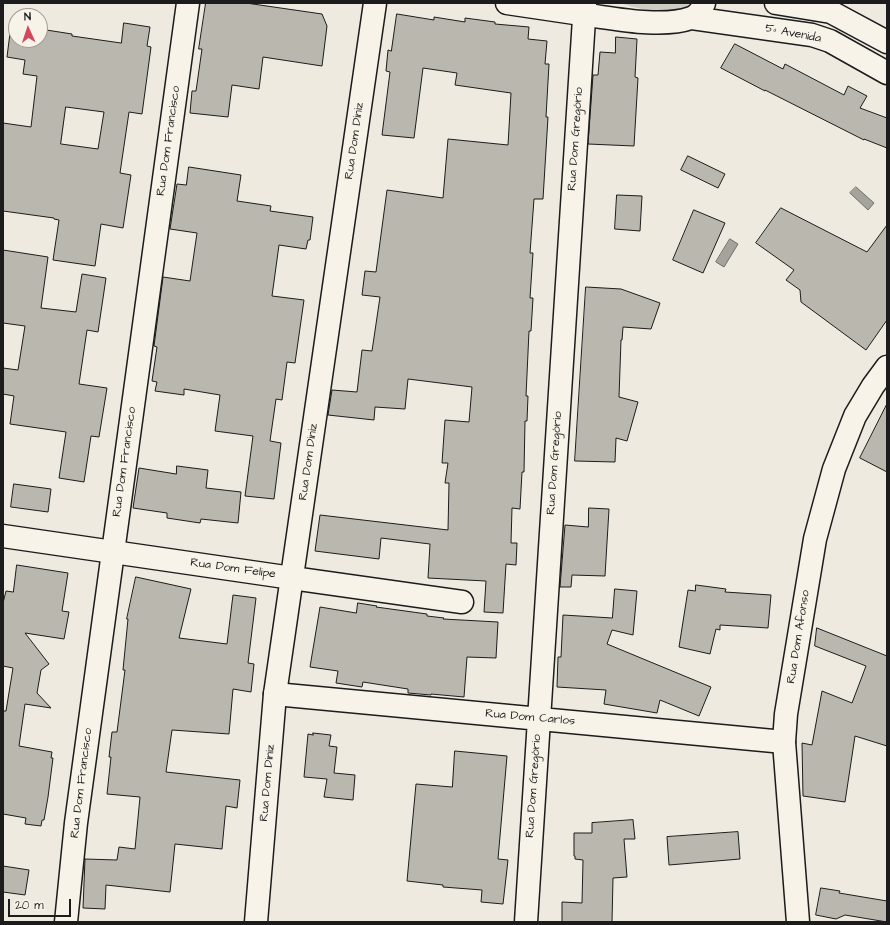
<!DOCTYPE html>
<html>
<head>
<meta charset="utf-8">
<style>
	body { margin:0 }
	#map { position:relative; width:890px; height:925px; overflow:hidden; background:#eeeae0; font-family:"Architects Daughter",sans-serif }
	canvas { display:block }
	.frame { position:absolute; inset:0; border:4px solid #1c1c1c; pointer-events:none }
	.north { position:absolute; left:8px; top:8px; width:40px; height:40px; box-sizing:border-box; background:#f7f3e8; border:1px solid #9f9d96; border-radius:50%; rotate:357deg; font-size:11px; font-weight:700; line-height:16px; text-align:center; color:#1c1c1c }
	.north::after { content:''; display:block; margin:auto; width:14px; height:18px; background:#d1495b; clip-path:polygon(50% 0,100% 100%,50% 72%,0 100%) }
	.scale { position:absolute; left:8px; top:899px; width:63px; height:18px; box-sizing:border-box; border:2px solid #1c1c1c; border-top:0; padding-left:5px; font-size:12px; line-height:14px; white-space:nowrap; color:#1c1c1c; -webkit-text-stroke:3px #f7f3e8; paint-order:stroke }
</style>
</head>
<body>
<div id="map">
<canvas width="890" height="925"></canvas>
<div class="frame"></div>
<div class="north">N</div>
<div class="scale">20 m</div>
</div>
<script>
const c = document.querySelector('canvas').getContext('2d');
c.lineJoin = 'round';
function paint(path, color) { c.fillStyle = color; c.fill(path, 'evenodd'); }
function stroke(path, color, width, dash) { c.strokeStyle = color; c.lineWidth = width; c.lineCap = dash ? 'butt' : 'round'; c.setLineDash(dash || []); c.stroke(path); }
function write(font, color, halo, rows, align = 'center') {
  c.font = font + ' "Architects Daughter",sans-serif'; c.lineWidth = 3.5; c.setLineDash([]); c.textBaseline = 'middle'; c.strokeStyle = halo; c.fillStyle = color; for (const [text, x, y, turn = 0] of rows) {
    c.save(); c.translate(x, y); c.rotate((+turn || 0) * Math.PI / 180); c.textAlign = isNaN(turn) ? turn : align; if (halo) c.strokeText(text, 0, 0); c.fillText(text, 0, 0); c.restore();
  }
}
const green = new Path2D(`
	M621,3H691C688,6 686,9 681,11C668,16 634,8 621,3Z`);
const water = new Path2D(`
	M856,187L874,203L868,210L850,193Z
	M730,239L738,244L724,267L716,262Z`);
const building = new Path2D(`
	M206,3H246L322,14L327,26L322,66L263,57L259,89L232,85L228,117L190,113L192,91H196L202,49H199Z
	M397,14L434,20V17L465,22V18L495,22V24L529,27L528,39L547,41L545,64H549L546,117H548L543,199H534L530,253H533L530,298H533L531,331H529L526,396H528L527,421H525L524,472H522L520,509L512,508L511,543H517L516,565L506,564L503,613L484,612L486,581L428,578L430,544L381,538L379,559L315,551L320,515L448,530L449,483H445L448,463H442L445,420L469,422L472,387L408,379L405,409L375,407L374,420L328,415L332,390L357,392L362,350L372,351L380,297L362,295L365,271L376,272L387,190L443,198L448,139L508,145L511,93L455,85L457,73L423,68L414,138L382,135L390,72L386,71L388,50L391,51Z
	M124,23L150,27L147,46L151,47L142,114L129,112L120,173L131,175L123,228L101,224L95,266L53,260L59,220L54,219V218L3,211V123L31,127L37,76L23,74L25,60L7,57L11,25L16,26V40H40V29L72,34V36L121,43ZM66,107L104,112L98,149L61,144Z
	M616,37L637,39L635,77L638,78L634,146L588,144L593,75H598L600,52L615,53Z
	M735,44L783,69L785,64L844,95L848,86L867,96L860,108L887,118V148L864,139V140L765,90V91L721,68Z
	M688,156L725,174L718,188L681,170Z
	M189,167L241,175L237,201L271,206L270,211L313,217L310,240H308L306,249L279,245L272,296L304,300L295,363L287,362L282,400L276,399L270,441L281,443L274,499L245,496L253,436L215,431L220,395L184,389V395L155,391L157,382L152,381L157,347L154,346L163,277L190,281L197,233L170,229L177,184L186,185Z
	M617,195L642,196L640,231L615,229Z
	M781,208L867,252L887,225V320L866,350L801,302L800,290L786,280L794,270L756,243Z
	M694,210L725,223L703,273L673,260Z
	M3,250L48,257L41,308L76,312L82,274L106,278L98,332L87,330L79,384L107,388L99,437L91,436L84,482L59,478L66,432L10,424L14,396L3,394V368L18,370L25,326L3,323Z
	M586,287L621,289L660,303L651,329L623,327L622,340H621L619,397L638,402L627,441L616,438L615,462L575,461Z
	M887,404V472L860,458Z
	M177,466L208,470L206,488L241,492L238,523L201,519L200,523L167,518V513L133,508L139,468L176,474Z
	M14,484L51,489L48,512L11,507Z
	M589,508L609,509L605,576L572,575L571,587H560L565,525L588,527Z
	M17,565L68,573L62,611L69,612L64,639L25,633L49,664L41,670L37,693L51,708L25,704L19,746L52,752L51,758H53L48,797L44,820H42L41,826L25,824L26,818L3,814V711H6L13,668L3,666V603L6,591L13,592Z
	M136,577L191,589L179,638L227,644L233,595L256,598L248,663L254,664L251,692L233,689L229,734L172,730L166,772L240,780L237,808L226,806L222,849L175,844L170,892L106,885L105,909L83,908L85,859L117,860L119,847L135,849L140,797L107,794L111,757H109L112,732H117L125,670H123L128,619H127Z
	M696,585L726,589L725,592L771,595L768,628L720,625V630L716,629L710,654L679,647L688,590L695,591Z
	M615,589L637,591L633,635L612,630L607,644L711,687L699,716L660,700L657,713L604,704L606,690L557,687L558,657H561L563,615L612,618Z
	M358,603L377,606L376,607L427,614V616L444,618L443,619L498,622L496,658L467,657L464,697L431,694V695L408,693V689L363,682L362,687L336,683L338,671L310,667L320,607L356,613Z
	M817,628L887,656V746L855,736L845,802L803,796L802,743L812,745L822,691L852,703L866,666L815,646Z
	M313,733L331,735L329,746L337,747L334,773L355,775L353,800L324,797L327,779L304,777L308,734L313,735Z
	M455,751L507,756L498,859L508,860L503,904L481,902L482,890L443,887V885L407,881L416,784L452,787Z
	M633,820L635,839H624L627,877L613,878L612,922H562V902L582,903L583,860L575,859V856H574V833H592V823Z
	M738,832L740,859L669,865L667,837Z
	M3,866L29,870L25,895L3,892Z
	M821,888L840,891L839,893L887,901V922L845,915L836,919L816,915Z`);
const minor = new Path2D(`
	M292,578L462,602
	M275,694L784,742
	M66,922L76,823L188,3
	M526,922L585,3`);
const tertiary = new Path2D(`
	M3,536L292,578
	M256,922L275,694L375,3`);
const secondary = new Path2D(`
	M798,922L784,742L786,714L815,539L834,469L855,416L873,386L887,367`);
const primary = new Path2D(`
	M507,3C534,7 561,11 588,15C617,19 663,28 691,18C698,16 702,9 704,3
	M776,3L831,12L887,42
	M692,18L812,35L830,41L887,73`);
const streetNames = [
	["5ª Avenida",793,34,11],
	["Rua Dom Gregório",576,139,-86],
	["Rua Dom Francisco",169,141,-82],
	["Rua Dom Diniz",355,141,-82],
	["Rua Dom Francisco",125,462,-82],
	["Rua Dom Diniz",309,462,-82],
	["Rua Dom Gregório",555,463,-86],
	["Rua Dom Felipe",233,569,8],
	["Rua Dom Afonso",799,637,-81],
	["Rua Dom Carlos",530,718,5],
	["Rua Dom Francisco",82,783,-83],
	["Rua Dom Diniz",268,783,-85],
	["Rua Dom Gregório",534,786,-86]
];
paint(green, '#cfccc3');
paint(water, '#a6a39d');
stroke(water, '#6f6d69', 1);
paint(building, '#bab7af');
stroke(building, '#1c1c1c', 1);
stroke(minor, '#1c1c1c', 25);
stroke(tertiary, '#1c1c1c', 25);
stroke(secondary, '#1c1c1c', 25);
stroke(primary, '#1c1c1c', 25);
stroke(minor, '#f7f3e8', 22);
stroke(tertiary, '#f7f3e8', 22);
stroke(secondary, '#f7f3e8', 22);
stroke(primary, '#f7f3e8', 22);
write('12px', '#1c1c1c', '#f7f3e8', streetNames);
</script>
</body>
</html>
